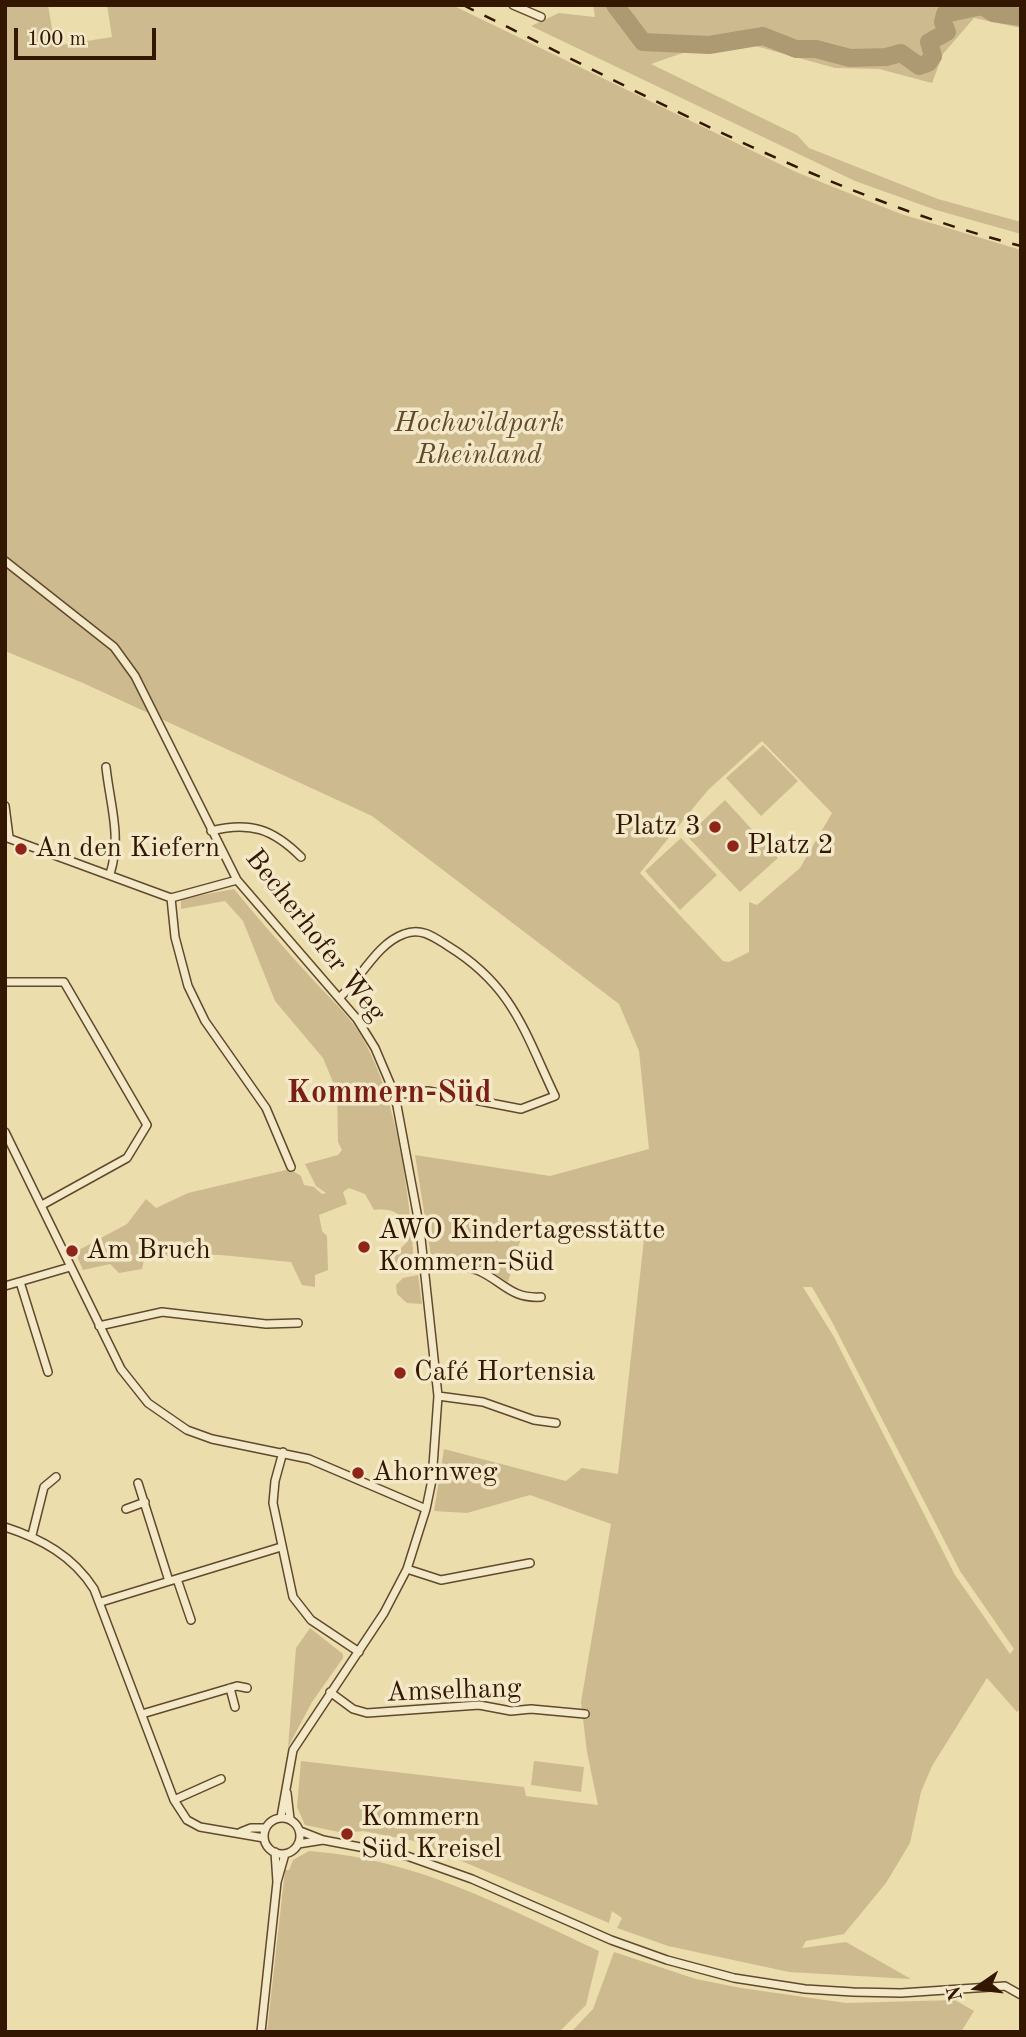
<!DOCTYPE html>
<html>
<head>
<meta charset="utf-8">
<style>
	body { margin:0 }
	#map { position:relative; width:1026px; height:2037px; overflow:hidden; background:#ecddac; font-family:"Old Standard TT",serif }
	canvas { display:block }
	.frame { position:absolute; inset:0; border:7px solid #341701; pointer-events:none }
	.north { position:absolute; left:942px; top:1953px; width:70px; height:70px; -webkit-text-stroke:5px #f3e9c9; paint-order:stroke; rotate:256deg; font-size:19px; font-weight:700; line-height:28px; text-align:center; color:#341701 }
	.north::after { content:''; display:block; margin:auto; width:24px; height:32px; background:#341701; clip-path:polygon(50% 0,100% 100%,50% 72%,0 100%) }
	.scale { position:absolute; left:14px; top:28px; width:142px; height:32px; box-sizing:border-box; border:4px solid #341701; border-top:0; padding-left:9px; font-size:21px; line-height:24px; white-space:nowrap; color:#341701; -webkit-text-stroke:5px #f3e9c9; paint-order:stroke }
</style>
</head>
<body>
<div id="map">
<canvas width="1026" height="2037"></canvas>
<div class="frame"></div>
<div class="north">N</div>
<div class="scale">100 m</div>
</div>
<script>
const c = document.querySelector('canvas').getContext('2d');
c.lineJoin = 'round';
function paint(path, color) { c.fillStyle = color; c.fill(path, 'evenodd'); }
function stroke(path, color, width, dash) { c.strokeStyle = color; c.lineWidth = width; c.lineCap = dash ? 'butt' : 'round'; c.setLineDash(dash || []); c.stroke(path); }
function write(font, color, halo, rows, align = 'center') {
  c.font = font + ' "Old Standard TT",serif'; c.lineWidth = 7; c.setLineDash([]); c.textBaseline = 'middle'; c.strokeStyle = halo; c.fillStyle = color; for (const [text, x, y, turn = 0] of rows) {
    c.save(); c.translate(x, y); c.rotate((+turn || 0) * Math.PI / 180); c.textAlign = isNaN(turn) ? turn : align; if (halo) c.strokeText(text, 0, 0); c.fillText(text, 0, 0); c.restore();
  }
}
const green = new Path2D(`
	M5,5H48L55,46L112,37L107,5H452L796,172L901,214L1021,250V1708L1017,1712L987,1678L932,1766L921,1792L910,1843L886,1883L844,1934L806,1941L802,1948L846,1942L911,1979L789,1972L668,1946L617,1928L622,1918L612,1911L609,1923L414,1841L363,1831L344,1833L305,1825L297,1807L301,1761L524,1787L526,1796L598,1805L587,1752L581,1702L611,1524L530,1495L467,1513L434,1511L444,1449L566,1481L582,1468L618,1474L646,1221L567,1237L526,1221L508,1282L475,1262L431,1256L415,1155L550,1176L649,1149L639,1051L619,1004L372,816L83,683L5,651ZM762,741L832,813L800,868L757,905L749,902V952L729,962L723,961L640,873L708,790ZM803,1287H812L831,1320L960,1571L1014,1649L1010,1654L955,1575L834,1337Z
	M593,5H1021V28L974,18L943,54L932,83L879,69L835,68L752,45L694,49L651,64L797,135L809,148L938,199L1021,222V234L936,210L855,181L531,26L559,13L595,17Z
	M763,745L798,781L761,816L726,778Z
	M725,800L778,858L740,892L687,836Z
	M681,838L717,875L680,910L645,871Z
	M234,889C260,921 287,951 315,982C328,996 343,1010 354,1025C396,1084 409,1189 414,1261L394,1265L395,1254L408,1241C406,1218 399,1207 374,1210L365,1194L349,1188L343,1192L347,1204L319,1215L322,1231L327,1236L328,1270L315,1275V1287L302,1285L291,1262C244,1258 191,1248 144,1260L142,1269L119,1273L110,1264L83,1270L75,1252L127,1224L146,1199L156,1208L188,1193L290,1169L301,1176L304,1185L314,1187L322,1194L326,1193L316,1186L305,1164L338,1155L342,1150L338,1142L337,1092L323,1058L275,1001L243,921L225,901L181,909V899Z
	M418,1275L422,1304L407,1303L397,1294L396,1285L403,1278Z
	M310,1628L343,1654V1658L312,1702L288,1747L296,1648Z
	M534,1761L584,1767L581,1792L531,1785Z
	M309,1851C418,1859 502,1906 599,1951L586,2005L559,2032H267L285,1870H289L293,1860Z
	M614,1952L696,1979L741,1988L846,2003L955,2000L974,2011L961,2032H571L593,2009Z`);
const river = new Path2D(`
	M615,5L643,42L709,45L763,36L796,49H816L850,58L886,57L901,53L919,66L928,63L933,56L929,42L947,32L943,22L945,14L982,6L993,13L1021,17`);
const minor = new Path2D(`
	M513,5L541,17
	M5,561L114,647L135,676L237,880L357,1019L375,1048L395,1095L420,1229L438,1396L432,1480L426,1509L407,1569L384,1613L293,1750L281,1817
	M106,767C110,805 122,836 110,874
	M5,806L9,837
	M211,831C250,821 273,829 301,857
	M5,837L171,898L237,880
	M171,898L175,937L188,986L205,1021L266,1108L291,1167
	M5,982H64L147,1125L127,1158L42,1205
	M339,998C361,979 376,944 404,934C421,927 434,937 448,946C513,986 524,1031 555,1096L521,1109L428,1091L395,1095
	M5,1132L121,1369L148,1403L187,1430L212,1439L309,1459L426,1509
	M423,1267C442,1265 460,1264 477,1270C503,1281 510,1299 541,1297
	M20,1282L48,1372
	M5,1286L70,1267
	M99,1326L162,1312L266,1324L298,1323
	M438,1396L483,1402L534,1420L556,1423
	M283,1452L275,1481L273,1503L293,1597L311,1620L359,1652
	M138,1483L169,1581
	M126,1509L145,1502
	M5,1527C42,1539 73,1556 94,1589L174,1800L187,1820L200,1827L264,1838
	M32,1535L44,1487L56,1477
	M407,1569L441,1580L530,1563
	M177,1579L191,1620
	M101,1602L281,1547
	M230,1688L235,1707
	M330,1692L353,1709L367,1713L479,1705L511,1711L531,1709L585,1714
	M142,1714L237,1686L247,1688
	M287,1793L290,1819
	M174,1800L221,1779
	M264 1836a18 18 0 1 1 36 0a18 18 0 1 1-36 0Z
	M300,1831L323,1840L407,1856L472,1879L611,1940L667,1960L734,1978L805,1989L853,1992L901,1993L1005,1986L1021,1995
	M241,1832L251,1828H266
	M298,1844L323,1840
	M275,1852L277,1882
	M261,2032L277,1882L285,1854`);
const rail = new Path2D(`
	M463,5C645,94 824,195 1021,246`);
const markers = [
	[715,827,7,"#8f2418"],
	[733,846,7,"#8f2418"],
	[21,849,7,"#8f2418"],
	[364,1247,7,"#8f2418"],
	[72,1251,7,"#8f2418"],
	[400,1373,7,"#8f2418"],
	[358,1473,7,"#8f2418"],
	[347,1834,7,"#8f2418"]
];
const parkNames = [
	["Hochwildpark",479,424],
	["Rheinland",479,456]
];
const poiNames = [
	["Platz 3",701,827,"right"],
	["Platz 2",747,846],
	["An den Kiefern",35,849],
	["AWO Kindertagesstätte",378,1231],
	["Kommern-Süd",378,1263],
	["Am Bruch",86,1251],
	["Café Hortensia",414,1373],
	["Ahornweg",372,1473],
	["Kommern",361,1818],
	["Süd Kreisel",361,1850]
];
const streetNames = [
	["Becherhofer Weg",315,936,52],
	["Amselhang",454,1691,-2]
];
const quarterNames = [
	["Kommern-Süd",389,1094]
];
paint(green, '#cdbb8f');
stroke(river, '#ad9a72', 18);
stroke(minor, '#62482c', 10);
stroke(minor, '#f3e9c9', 7);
stroke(rail, '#341701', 2.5, [12, 12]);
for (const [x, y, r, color] of markers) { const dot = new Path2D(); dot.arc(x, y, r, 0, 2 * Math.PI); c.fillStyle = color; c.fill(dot); stroke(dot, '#f3e9c9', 2.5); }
write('italic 28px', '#62482c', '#f3e9c9', parkNames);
write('28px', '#341701', '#f3e9c9', poiNames, 'left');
write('28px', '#341701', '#f3e9c9', streetNames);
write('bold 32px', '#7a1f14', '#f3e9c9', quarterNames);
</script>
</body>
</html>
